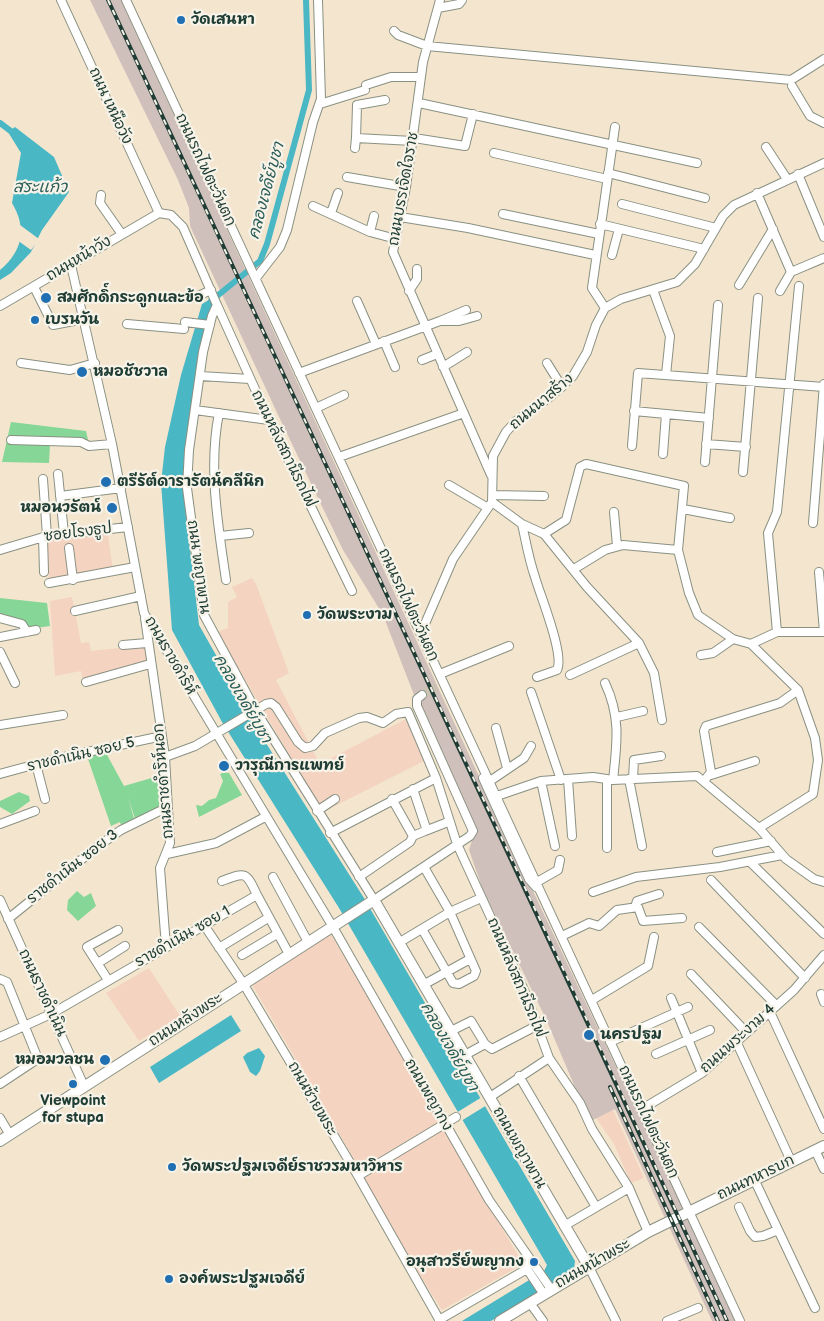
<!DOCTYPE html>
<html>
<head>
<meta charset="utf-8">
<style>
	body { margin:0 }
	canvas { display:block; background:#f4e5cf }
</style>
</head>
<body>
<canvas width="824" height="1321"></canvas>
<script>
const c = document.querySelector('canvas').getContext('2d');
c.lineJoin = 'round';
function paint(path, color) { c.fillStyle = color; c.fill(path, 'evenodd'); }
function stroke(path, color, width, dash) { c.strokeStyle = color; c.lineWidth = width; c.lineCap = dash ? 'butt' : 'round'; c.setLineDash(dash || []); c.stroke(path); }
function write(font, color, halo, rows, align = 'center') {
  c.font = font + ' "Balsamiq Sans","Playpen Sans Thai",sans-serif'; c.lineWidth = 4.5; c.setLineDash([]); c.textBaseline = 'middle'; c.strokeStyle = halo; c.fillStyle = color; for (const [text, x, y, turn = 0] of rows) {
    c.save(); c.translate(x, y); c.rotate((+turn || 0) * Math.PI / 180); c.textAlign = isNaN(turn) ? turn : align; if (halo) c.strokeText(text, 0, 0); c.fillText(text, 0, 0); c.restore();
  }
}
const built = new Path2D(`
	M107,530L113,570L49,582L47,536Z
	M252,578L256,584L289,673L276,680L320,764L406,719L424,761L323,812L217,632L228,628V602L237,597L232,587Z
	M72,597L81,643L89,642L91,651L146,645L149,666L83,683L81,671L55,676L50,601Z
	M329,931L440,1121L360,1169L251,983Z
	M149,968L180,1016L139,1041L106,993Z
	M613,1110L644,1178L631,1183L614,1144L596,1118Z
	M444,1128L523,1264L442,1310L358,1179Z`);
const industrial = new Path2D(`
	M90,0H121L483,785L736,1321H712L615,1109L593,1120L583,1106L546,1019L483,890L469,850L475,830L426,726L383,615L343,550L280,419L190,226L189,208L178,180Z`);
const green = new Path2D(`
	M11,422L86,431L89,444L50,445L49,463L2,462Z
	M0,598L47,603L50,626L29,629L0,616Z
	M106,753L124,786L162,775L165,805L135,819L128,797L134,819L121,825L120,822L111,826L87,756Z
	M225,772L229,773L242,795L199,817L196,805L202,806L209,800L216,798L223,781L220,774Z
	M19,792L29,796L30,801L12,814L0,807V801Z
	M77,891L84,897L91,893L96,906L78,921L67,910L68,900Z`);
const water = new Path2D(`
	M15,127L54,157L69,192L42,230L31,252L11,273L0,280V270C23,251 27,228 12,203L21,153L8,132Z
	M212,298L214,304L205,335L189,419L183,490L199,625L264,740L364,898L575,1261L574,1269L491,1321H462L544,1271L547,1265L339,908L222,722L172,630L161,483L165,447L181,375L202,304Z
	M231,1015L241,1031L159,1083L150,1067Z
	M259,1048L265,1056L260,1071L256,1076L250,1072L243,1057L247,1053Z`);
const pier = new Path2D(`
	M20,225L39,239L31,250L17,240Z
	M482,1097L487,1105L461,1121L456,1113Z`);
const canal = new Path2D(`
	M0,123L16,135
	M211,301L260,261L267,244L309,90L306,0`);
const minorTunnel = new Path2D(`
	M422,695L436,687`);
const minor = new Path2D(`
	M61,0L159,213
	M126,0L740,1321
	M440,0L423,62L406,187L393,252L491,475
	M438,8L459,4L462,0
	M394,31L398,35L427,46L791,80L824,59
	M366,85L391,77H421
	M792,86L810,116L824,123
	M385,100L357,105L356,138L413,141
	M419,103L697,163
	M320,104L365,90
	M414,138L465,146L473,114
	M766,147L787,179
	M355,148L356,138
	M494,153L607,179
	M608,173L705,198
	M798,174L824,237
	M347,177L406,187
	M757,193L791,272L824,258
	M101,195L100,203L121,233
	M622,204L716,228
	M313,206L370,232L396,239
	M331,213L338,193
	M503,214L599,234
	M400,217L468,228L595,255
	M600,224L704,249
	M370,232L374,216
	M612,255L619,229
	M71,265L112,444L144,613L333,927L489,1200L551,1289
	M256,278L280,247L287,230L313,122L321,99L318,0
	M739,285L773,229
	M799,286L777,512L768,533L777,632H824
	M34,287L53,325L84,319
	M653,290L670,336L666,375
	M409,291L417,279V269
	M780,291L791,272
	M194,298L211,290
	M357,301L376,344
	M217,305L269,420L352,591
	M0,306L159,213L171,215L183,227L217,305L212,316L203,352L189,450L187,488L204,615L256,711L374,900L470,836L473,831L417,706V699L422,695
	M605,308L592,288L615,127
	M440,321L466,310
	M185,322L210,325
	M127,324L184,329
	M384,341L395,367
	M422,360L437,354
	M21,363L70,370L95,363
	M547,363L562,387
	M443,367L467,352
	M299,373L440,321H459L477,316
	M200,376L250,379
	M316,408L344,395
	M195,410L269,420
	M634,411L709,418
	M219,413C208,468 218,525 226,580
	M11,440L81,442L89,446L112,444
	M706,444L746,447
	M632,446L638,373L824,387
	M663,454L666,414
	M339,457L464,413
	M705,462L718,305
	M743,472L758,298
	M58,474L64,534
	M43,479L47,536
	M449,485L488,508
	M493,495L544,496
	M60,496L121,488
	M492,502L522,524L544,534L587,587L639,643L654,673L662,720
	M683,509L730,518
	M614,512L617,546
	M813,523L824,384
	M522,524C526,542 529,560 535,577C540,595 565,655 557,670L537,677
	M544,534L566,520L580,467L586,464L684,486L678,550L689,593L698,615L733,639L751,644L798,690L815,738L818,760L813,794L759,828
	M220,536L249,533
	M43,537L44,572
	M69,548L73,580
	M0,550L47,536L128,527
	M574,569L605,550L623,545L678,550
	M819,572L824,632
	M49,583L135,567
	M75,611L141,596
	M0,618L22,624L27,632
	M145,618L165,757L170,843L160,868L166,947
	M421,633L453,559L492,502L493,456L506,432L516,421L550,397L573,376L587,352L596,325L605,308L621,299L677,282L695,264L723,216L734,205L824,163
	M0,637L36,630
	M751,644L777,632
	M123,645L147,643
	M0,652L15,683
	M701,655L713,653L733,639
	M440,674L509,646
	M570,675L639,643
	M86,682L150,664
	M605,683C621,717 617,743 613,780
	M531,692L561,780
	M617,717L643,711
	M0,725L63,715
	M496,728L507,768
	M165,757L195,746L266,704L271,703L276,707L298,742L305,748L313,746L325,733L359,718L367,717L383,723L396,714L408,712L436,778L457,844L524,990L549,1058L580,1103L592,1129L629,1188L648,1232
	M36,764L45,799
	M0,774L55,759L162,736
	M711,775L755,761
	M483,778L529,879L536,887
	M568,779L572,836
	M607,779V848
	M629,779L642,846
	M633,779L634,760L661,756
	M490,781L524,758L531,746
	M541,781L555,846
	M704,781L711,772L704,731L706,726L780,703L798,690
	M497,796L541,781L593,777L613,780L697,776L759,828L786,859L814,879L824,882
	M392,799L413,836L425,831L426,828L413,789
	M317,811L335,799
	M0,824L35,811
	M425,831L448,822
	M330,833L436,778
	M717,852L771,841
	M167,854L216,843L265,817
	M750,862L824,934
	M273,877L308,942
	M359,877L410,842L413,836
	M711,880L805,978
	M222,881C245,872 246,871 257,895
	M537,882L558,870L560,860
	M593,892L636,877L720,867L782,855
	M0,900L84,1086
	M635,907L637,901L659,894
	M8,919L97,847L121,830L168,807
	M204,925L243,983L358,1176L440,1321
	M699,927L776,1005
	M422,929L453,983L459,984L474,976L476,971L450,912L424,867
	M562,936L589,923L599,926L617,910L638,907L643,921L682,918
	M400,942L450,912L481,898
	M219,948L268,918
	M242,955L277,934
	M98,963L125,946
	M691,974L746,1032
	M0,979L7,982L36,1054V1060L0,1084
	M108,980L87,947L118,930
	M423,985L470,959
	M821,994L824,1002
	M671,998L702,1073
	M592,1000L648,966L654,937
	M770,1012L824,1129
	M451,1031L471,1021L485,1044
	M0,1037L51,1014L257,895L289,954
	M736,1041L791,1161
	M610,1042L688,1007
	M656,1054L710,1030
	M465,1055L485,1044L492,1049L538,1025
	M519,1076L596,1207
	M490,1097L549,1058
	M642,1109L702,1073L794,990L824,955
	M0,1118L10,1135
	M815,1150L824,1169
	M358,1176L456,1117
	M754,1179L815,1308
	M739,1207L750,1231L755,1237L763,1236L778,1230
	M564,1226L629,1188
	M589,1267L616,1321
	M527,1269L543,1293
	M530,1303L543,1321
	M439,1320L527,1269L530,1260
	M667,1321L698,1308`);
const major = new Path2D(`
	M0,1141L374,900L589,1267
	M500,1321L648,1232L824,1146`);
const rail = new Path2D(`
	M108,0C313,441 523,879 727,1321
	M610,1087L718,1321`);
const markers = [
	[181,20,5,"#1f6fb2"],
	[46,298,6,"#1f6fb2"],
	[35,320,5,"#1f6fb2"],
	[82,372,6,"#1f6fb2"],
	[106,482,6,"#1f6fb2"],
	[112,508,6,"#1f6fb2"],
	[307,615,5,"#1f6fb2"],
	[224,766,6,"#1f6fb2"],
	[589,1035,6,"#1f6fb2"],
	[105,1060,6,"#1f6fb2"],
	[73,1084,5,"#1f6fb2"],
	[172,1167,5,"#1f6fb2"],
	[534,1262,5,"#1f6fb2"],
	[169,1279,5,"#1f6fb2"]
];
const poiNames = [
	["วัดเสนหา",191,20],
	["สมศักดิ์กระดูกและข้อ",57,298],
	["เบรนวัน",45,320],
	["หมอชัชวาล",93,372],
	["ตรีรัต์ดารารัตน์คลีนิก",117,482],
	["หมอนวรัตน์",101,508,"right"],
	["วัดพระงาม",317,615],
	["วารุณีการแพทย์",235,766],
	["นครปฐม",600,1035],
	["หมอมวลชน",94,1060,"right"],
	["Viewpoint",73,1101,"center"],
	["for stupa",73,1118,"center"],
	["วัดพระปฐมเจดีย์ราชวรมหาวิหาร",182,1167],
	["อนุสาวรีย์พญากง",524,1262,"right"],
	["องค์พระปฐมเจดีย์",179,1279]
];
const streetNames = [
	["ถนน เหนือวัง",110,106,65],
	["ถนนรถไฟตะวันตก",205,170,65],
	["ถนนบรรเจิดใจราช",404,189,-80],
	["ถนนหน้าวัง",79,259,-31],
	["ถนนนาสร้าง",542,402,-40],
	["ถนนหลังสถานีรถไฟ",283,449,64],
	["ซอยโรงธูป",78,533,-7],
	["ถนน พญาพาน",198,567,82],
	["ถนนรถไฟตะวันตก",408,605,65],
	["ถนนราชดำริห์",170,656,60],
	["ราชดำเนิน ซอย 5",81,755,-13],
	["ถนนราชดำริห์นอก",164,781,-95],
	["ราชดำเนิน ซอย 3",73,867,-38],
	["ราชดำเนิน ซอย 1",183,937,-30],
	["ถนนหลังสถานีรถไฟ",516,978,67],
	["ถนนราชดำเนิน",42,993,65],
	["ถนนหลังพระ",186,1020,-33],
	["ถนนพระงาม 4",738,1039,-42],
	["ถนนพญากง",428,1095,60],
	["ถนนซ้ายพระ",312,1099,60],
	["ถนนรถไฟตะวันตก",648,1122,65],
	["ถนนพญาพาน",519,1148,60],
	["ถนนทหารบก",756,1178,-26],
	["ถนนหน้าพระ",593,1264,-30]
];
const waterNames = [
	["สระแก้ว",40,188],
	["คลองเจดีย์บูชา",267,191,-75],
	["คลองเจดีย์บูชา",242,699,60],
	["คลองเจดีย์บูชา",449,1047,60]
];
paint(built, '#f4d3c1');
paint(industrial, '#d0c0bc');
paint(green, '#86d797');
paint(water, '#49b7c4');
paint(pier, '#f4e5cf');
stroke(canal, '#49b7c4', 6);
stroke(minorTunnel, '#c9c3b0', 8, [8, 4]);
stroke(minor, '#8a9182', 10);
stroke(major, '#8a9182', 12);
stroke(minor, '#fff', 8);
stroke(major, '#fff', 10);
stroke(rail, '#1f3d34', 4);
stroke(rail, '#f7f3e8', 2, [5.5]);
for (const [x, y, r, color] of markers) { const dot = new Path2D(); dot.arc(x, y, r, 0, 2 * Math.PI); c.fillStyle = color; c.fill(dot); stroke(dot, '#f7f3e8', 2); }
write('bold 15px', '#1f3d34', '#f7f3e8', poiNames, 'left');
write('15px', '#1f3d34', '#f7f3e8', streetNames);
write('italic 16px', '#2a5c58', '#f7f3e8', waterNames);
</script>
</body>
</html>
